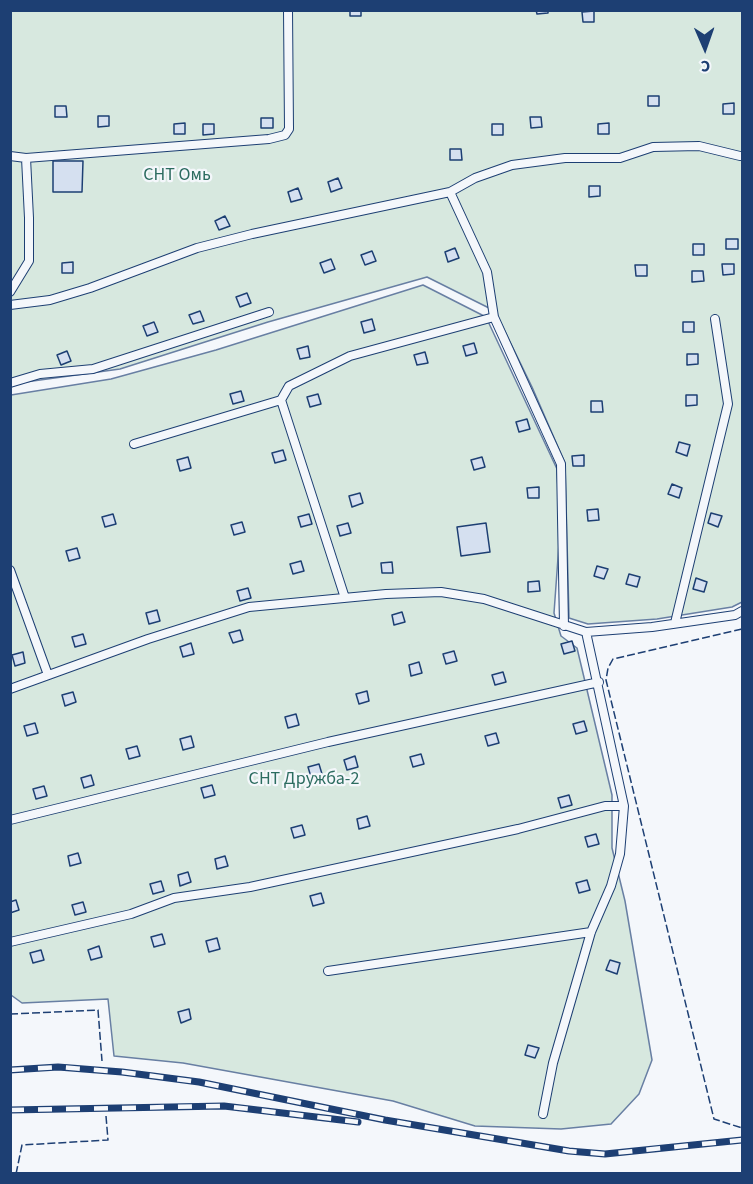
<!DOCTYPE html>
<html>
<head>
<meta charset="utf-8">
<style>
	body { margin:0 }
	#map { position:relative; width:753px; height:1184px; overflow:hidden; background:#f4f7fb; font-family:"Source Sans 3",sans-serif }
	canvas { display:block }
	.frame { position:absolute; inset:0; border:12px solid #1d3f73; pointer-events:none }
	.north { position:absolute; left:675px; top:18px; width:60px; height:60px; -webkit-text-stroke:4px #f4f7fb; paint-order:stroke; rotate:178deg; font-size:16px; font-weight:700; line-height:24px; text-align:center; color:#1d3f73 }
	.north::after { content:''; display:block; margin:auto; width:21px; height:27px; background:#1d3f73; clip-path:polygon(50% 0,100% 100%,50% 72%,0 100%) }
</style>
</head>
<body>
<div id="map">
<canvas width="753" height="1184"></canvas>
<div class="frame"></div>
<div class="north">С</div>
</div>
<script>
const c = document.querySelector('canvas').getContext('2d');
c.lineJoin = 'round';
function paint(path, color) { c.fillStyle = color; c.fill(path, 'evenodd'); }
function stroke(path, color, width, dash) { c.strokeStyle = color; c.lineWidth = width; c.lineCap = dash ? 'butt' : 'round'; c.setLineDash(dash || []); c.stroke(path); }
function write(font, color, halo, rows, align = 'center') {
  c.font = font + ' "Source Sans 3",sans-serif'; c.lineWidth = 4.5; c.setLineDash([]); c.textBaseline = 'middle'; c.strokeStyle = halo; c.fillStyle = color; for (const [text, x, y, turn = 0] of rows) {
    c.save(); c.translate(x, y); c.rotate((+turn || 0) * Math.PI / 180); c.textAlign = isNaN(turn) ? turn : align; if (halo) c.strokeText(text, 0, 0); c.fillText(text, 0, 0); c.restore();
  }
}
const green = new Path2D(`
	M11,11H742V602L732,607L657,619L588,624L569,618L565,463L532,387L495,311L427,277L268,322L120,369L11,384Z
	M423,285L486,317L557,469L560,530L554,613L561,636L577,648L612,795V848L625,901L652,1060L639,1094L611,1124L561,1129L475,1126L393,1101L183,1063L114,1056L108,999L22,1003L11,995V395L111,379L216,350Z`);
const building = new Path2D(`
	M350,10H361V16H350Z
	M536,10H548V13L537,14Z
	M594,11V22H583L582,12Z
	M648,96H659V106H648Z
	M734,103V114H723V104Z
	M55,106H66L67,117H55Z
	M98,116H109V126L98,127Z
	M530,117H541L542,127L531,128Z
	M261,118H273V128H261Z
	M185,123V134H174V124Z
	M609,123V134H598V124Z
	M203,124H214V134L203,135Z
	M492,124H503V135H492Z
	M450,149H461L462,160H450Z
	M53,161H83L82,192H53Z
	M338,178L342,188L331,192L328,182Z
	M589,186H600V196L589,197Z
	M298,188L302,199L291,202L288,192Z
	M225,216L230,226L219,230L215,221Z
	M726,239H738V249H726Z
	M693,244H704V255H693Z
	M455,248L459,258L448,262L445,252Z
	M372,251L376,261L365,265L361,255Z
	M331,259L335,269L324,273L320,263Z
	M73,262V273H62V263Z
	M722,264H734V274L723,275Z
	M635,265H647V276H636Z
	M692,271H703L704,281L692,282Z
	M247,293L251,303L240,307L236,297Z
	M200,311L204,321L193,324L189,315Z
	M372,319L375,330L364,333L361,322Z
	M154,322L158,332L147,336L143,326Z
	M683,322H694V332H683Z
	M474,343L477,353L466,356L463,346Z
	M308,346L310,357L300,359L297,349Z
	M67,351L71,361L61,365L57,355Z
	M425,352L428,363L417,365L414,355Z
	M687,354H698V364L687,365Z
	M241,391L244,401L233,404L230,394Z
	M318,394L321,404L310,407L307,397Z
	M686,395H697V405L686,406Z
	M591,401H602L603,412H591Z
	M527,419L530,429L519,432L516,422Z
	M679,442L690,445L687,456L676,452Z
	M283,450L286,460L275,463L272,453Z
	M584,455V466H573L572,456Z
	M188,457L191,468L180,471L177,460Z
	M482,457L485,467L474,470L471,460Z
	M672,484L682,488L679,498L668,494Z
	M539,487V498H528L527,488Z
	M360,493L363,503L352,507L349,496Z
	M598,509L599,520L588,521L587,510Z
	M711,513L722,516L718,527L708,523Z
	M113,514L116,524L105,527L102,517Z
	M309,514L312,524L301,527L298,517Z
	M242,522L245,532L234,535L231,525Z
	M348,523L351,533L340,536L337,526Z
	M486,523L490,552L461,556L457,527Z
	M77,548L80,558L69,561L66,551Z
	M301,561L304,571L293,574L290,564Z
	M392,562L393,573H382L381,563Z
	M597,566L608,569L604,579L594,576Z
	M629,574L640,577L637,587L626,584Z
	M696,578L707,582L704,592L693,589Z
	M539,581L540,591L528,592V582Z
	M248,588L251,598L240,601L237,591Z
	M157,610L160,621L149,624L146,613Z
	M402,612L405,622L394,625L392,615Z
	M240,630L243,640L233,643L229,633Z
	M83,634L86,644L75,647L72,637Z
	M572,641L575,651L564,654L561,644Z
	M191,643L194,654L183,657L180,647Z
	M454,651L457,661L446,664L443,654Z
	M23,652L25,663L15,666L12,655Z
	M419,662L422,673L411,676L409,665Z
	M503,672L506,682L495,685L492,675Z
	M367,691L369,701L359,704L356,694Z
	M73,692L76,702L65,706L62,695Z
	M296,714L299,725L288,728L285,717Z
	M584,721L587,731L576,734L573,724Z
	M35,723L38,733L27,736L24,726Z
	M496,733L499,743L488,746L485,736Z
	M191,736L194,747L183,750L180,739Z
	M137,746L140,756L129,759L126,749Z
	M421,754L424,764L413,767L410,757Z
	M355,756L358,767L347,770L344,760Z
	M319,764L322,774L311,777L308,767Z
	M91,775L94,785L84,788L81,778Z
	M212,785L215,795L204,798L201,788Z
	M44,786L47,796L36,799L33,789Z
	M569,795L572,805L561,808L558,798Z
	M367,816L370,826L359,829L357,819Z
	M302,825L305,835L294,838L291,828Z
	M596,834L599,844L588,847L585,837Z
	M78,853L81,863L70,866L68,856Z
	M225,856L228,866L217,869L215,859Z
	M188,872L191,882L180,886L178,875Z
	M587,880L590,890L579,893L576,883Z
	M161,881L164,891L153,894L150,884Z
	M321,893L324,903L313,906L310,896Z
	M16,900L19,910L10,913V902Z
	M83,902L86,912L75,915L72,905Z
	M162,934L165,944L154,947L151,937Z
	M217,938L220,949L209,952L206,941Z
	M99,946L102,957L91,960L88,950Z
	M41,950L44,960L33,963L30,953Z
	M610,960L620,963L617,974L606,970Z
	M189,1009L191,1019L181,1023L178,1012Z
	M528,1045L539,1048L535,1058L525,1055Z`);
const lane = new Path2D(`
	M10,156L26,158L269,139L285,135L289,129L288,10
	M450,192L487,272L494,317L561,464L564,626
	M10,292L29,261V218L26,158
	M10,305L50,300L90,288L197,248L252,234L450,192L475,178L512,165L565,158H620L653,147L699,146L740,156
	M10,383L40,374L93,369L269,312
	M134,444L281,400
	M10,570L48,675
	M345,598L281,400L289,386L350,356L494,317
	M675,623L728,404L715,319
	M10,689L148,639L249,607L386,594L441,592L484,599L586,632L652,627L735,615L742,611
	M10,820L328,742L599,682
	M10,942L131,914L174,898L250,887L518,829L605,806H624
	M328,971L591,932
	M543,1114L553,1063L591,932L611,886L620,854L624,806L586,632`);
const rail = new Path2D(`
	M10,1070L58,1067L122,1072L199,1082L385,1120L569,1151L605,1154L742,1140
	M10,1110L224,1106L358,1122`);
const fence = new Path2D(`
	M742,629L613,659L608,668L606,680L714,1119L742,1128
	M10,1014L98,1010L102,1061
	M16,1174L22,1145L108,1140L106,1116`);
const parkNames = [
	["СНТ Омь",177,176],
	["СНТ Дружба-2",304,780]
];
paint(green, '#d7e8df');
stroke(green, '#687fa3', 1.5);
paint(building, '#d5e0f0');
stroke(building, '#1d3f73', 1.5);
stroke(lane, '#1d3f73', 10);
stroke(lane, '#f4f7fb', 8);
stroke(rail, '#1d3f73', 7);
stroke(rail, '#f4f7fb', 4.5, [14]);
stroke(fence, '#1d3f73', 1.5, [8, 3]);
write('18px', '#2c6c60', '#f4f7fb', parkNames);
</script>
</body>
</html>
